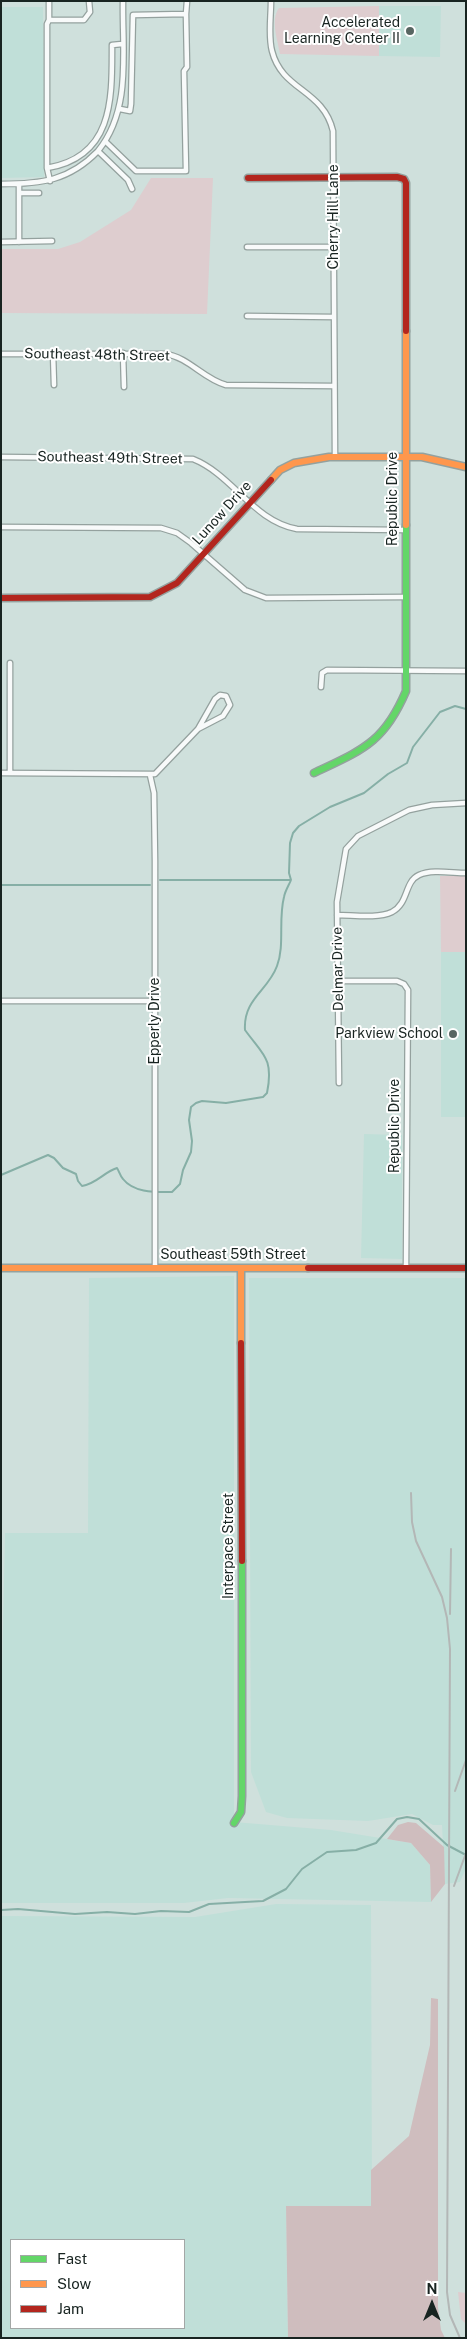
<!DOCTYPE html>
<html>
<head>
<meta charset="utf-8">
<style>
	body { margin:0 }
	#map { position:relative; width:467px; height:2339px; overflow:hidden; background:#cfe0dc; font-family:"Public Sans",sans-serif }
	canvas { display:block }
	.frame { position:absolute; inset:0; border:2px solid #182421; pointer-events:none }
	.legend { position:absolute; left:10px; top:2239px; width:175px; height:90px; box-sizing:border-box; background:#fff; border:1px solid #a3a7a6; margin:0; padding:6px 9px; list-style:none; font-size:15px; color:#182421 }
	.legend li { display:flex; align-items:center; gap:10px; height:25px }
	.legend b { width:25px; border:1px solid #a3a7a6 }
	.north { position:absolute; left:407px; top:2279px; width:50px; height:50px; -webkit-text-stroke:4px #fff; paint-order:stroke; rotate:0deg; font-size:14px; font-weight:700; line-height:20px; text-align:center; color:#182421 }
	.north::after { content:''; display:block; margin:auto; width:18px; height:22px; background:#182421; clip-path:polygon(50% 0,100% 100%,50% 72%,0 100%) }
</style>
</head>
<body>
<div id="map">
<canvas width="467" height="2339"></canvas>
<div class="frame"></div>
<ul class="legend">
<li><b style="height:6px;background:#63d668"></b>Fast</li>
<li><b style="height:6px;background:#ff974d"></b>Slow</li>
<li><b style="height:6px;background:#b3261e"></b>Jam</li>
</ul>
<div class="north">N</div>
</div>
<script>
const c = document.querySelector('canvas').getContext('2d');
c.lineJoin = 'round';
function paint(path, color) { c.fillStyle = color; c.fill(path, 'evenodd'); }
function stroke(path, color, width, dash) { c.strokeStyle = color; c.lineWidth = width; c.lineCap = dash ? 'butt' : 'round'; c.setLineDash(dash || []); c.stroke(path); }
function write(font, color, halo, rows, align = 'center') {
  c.font = font + ' "Public Sans",sans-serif'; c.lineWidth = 4; c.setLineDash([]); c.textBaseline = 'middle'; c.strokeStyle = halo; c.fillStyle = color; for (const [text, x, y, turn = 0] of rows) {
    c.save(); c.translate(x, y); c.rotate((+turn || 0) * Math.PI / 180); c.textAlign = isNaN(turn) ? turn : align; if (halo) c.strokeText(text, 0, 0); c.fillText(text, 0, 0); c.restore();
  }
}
const built = new Path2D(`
	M379,6H441L440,57L379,56Z
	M1,7H43L44,177L1,178Z
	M441,952H466V1117H441Z
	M364,1134L402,1135V1259L361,1258Z
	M234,1276V1822L331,1830L411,1843L430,1865L431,1902L228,1898L184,1903H1V1721L5,1533H88L89,1278Z
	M249,1278H466V1868L460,1882L445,1884L442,1825H433L412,1814L368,1821L287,1818L266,1812L251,1772Z
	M276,1904L371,1905L372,2207L286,2206L288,2338H1V1916L195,1917ZM11,2240H184V2328H11Z`);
const green = new Path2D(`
	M379,6V56L280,54C278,41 270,20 279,8Z
	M151,178H213L207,314L1,313V249H58L80,242L131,210Z
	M440,876H466V952H441Z
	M458,2292L466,2293V2324L461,2319Z`);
const forest = new Path2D(`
	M408,1822L416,1823L444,1847L445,1884L431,1902L430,1865L411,1843L387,1839L398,1825Z
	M431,1998L438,1999V2307L441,2330L445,2338H288L286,2206H371V2170L409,2136L430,2045Z`);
const stream = new Path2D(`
	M160,880H291
	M1,885H150
	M1,1175L48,1155L54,1158L63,1168L76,1174L78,1181L82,1186C96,1184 104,1172 117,1168C119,1171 120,1176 123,1179C134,1193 155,1192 172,1192L180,1184L183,1170L191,1152L192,1141L189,1120L191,1107L196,1103L202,1101L226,1103L263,1097L267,1093C274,1058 263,1055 245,1030C243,999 268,991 277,966C285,945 278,920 284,897C285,891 289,885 291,880L289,873L290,843L293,833L299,826L330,807L364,793L388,774L407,763L413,747L440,712L455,706L466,709
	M1,1910L18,1909L75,1914L107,1912L135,1914L161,1911L189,1912L209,1904L263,1901L286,1889L302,1869L327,1852L356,1850L376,1843L397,1819L407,1817L419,1819L447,1845L466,1855`);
const street = new Path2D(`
	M49,1V20H84L90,12L89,1
	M123,1C122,52 132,109 98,151L128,180L132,189
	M271,1C271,17 268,36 272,51C282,91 323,89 333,131L335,457
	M186,14L187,1
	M106,142L136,171H186L184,71L187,67L186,14L133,15L131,104L130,111L120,109
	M47,168V24L49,20
	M50,181L47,168C114,157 112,98 112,45L122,44
	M1,184C41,184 69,181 98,151
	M19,184V242
	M19,193H39
	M1,242L52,241
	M247,247H334
	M247,316L334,317
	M53,353L54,385
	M123,353L124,387
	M1,354H165C189,357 203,379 226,385L334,386
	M1,457L193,459C233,475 253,521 297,529L406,530
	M1,527L161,528L177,533L191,543L245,590L266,598L405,597
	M10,663V773
	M321,687L322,673L327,670L466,671
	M1,773L155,774L198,729L215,699L220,695L226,696L230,705L223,716L198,729
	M150,775L154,793L155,861V1268
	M337,915C353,915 377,919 392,912C409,903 404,882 419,875C432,869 452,873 466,873
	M339,981H397L404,984L408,990L406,1268
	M1,1001H155
	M339,1083L337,902L346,849L358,836L409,810L432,805L466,803`);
const fast = new Path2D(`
	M314,773C362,750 384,743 406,691V525
	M234,1823L241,1812L242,1796V1561`);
const slow = new Path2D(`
	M406,331V525
	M271,480L280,470L294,463L329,457H422L466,467
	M1,1268H308
	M241,1268V1343`);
const jam = new Path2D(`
	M248,178L397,177L404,179L406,183V331
	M1,598L150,597L177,583L271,480
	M308,1268H466
	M241,1343L242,1561`);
const rail = new Path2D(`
	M411,1493L412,1522L416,1541L442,1597L447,1618L450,1649L447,2292L450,2315L460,2338
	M450,1614L451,1549
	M455,1791L466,1760
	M454,1886L466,1853`);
const markers = [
	[410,31,5,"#586662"],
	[453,1034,5,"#586662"]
];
const poiNames = [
	["Accelerated",400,23],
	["Learning Center II",400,39],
	["Parkview School",443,1034]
];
const streetNames = [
	["Cherry Hill Lane",334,217,-90],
	["Southeast 48th Street",97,355,1],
	["Southeast 49th Street",110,458,1],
	["Republic Drive",393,499,-90],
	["Lunow Drive",222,513,-48],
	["Delmar Drive",338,969,-91],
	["Epperly Drive",155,1021,-90],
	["Republic Drive",395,1126,-90],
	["Southeast 59th Street",233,1255],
	["Interpace Street",229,1546,-90]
];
paint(built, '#c0dfd8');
paint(green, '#decdcf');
paint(forest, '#cfbdbe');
stroke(stream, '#86afa6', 2);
stroke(street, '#94a19e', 7);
stroke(fast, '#94a19e', 9);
stroke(slow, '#94a19e', 9);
stroke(jam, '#94a19e', 9);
stroke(street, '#f8fafa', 4.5);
stroke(fast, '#63d668', 6);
stroke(slow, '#ff974d', 6);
stroke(jam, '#b3261e', 6);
stroke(rail, '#b3b7b6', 2);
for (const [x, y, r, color] of markers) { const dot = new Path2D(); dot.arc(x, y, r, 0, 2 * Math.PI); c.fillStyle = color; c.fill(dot); stroke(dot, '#fff', 2); }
write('14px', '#182421', '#fff', poiNames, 'right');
write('14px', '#182421', '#fff', streetNames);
</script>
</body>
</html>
